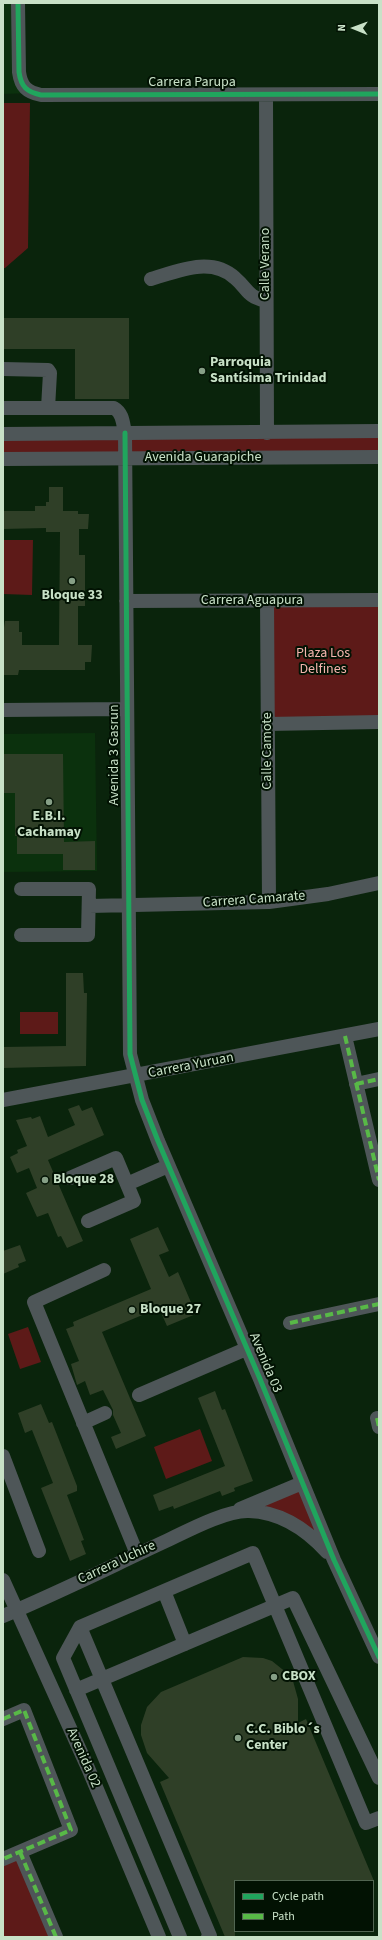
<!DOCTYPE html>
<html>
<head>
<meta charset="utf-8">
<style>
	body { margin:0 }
	#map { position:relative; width:382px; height:1940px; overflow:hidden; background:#0a240c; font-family:"Source Sans 3",sans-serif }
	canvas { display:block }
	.frame { position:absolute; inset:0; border:4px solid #c8e1c7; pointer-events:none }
	.legend { position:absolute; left:234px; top:1880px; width:140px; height:52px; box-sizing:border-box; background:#021203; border:1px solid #516551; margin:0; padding:5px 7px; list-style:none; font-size:12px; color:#c8e1c7 }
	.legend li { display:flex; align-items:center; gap:8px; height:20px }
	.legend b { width:20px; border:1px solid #516551 }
	.north { position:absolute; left:334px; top:8px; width:40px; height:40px; -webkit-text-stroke:3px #021203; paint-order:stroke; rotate:271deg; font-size:11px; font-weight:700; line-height:16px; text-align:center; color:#c8e1c7 }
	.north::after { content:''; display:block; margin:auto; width:14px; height:18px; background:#c8e1c7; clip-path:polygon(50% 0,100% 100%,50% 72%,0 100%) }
</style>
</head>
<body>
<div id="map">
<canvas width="382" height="1940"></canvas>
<div class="frame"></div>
<ul class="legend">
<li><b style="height:5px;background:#20a55d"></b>Cycle path</li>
<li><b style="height:5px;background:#58b947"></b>Path</li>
</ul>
<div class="north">N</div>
</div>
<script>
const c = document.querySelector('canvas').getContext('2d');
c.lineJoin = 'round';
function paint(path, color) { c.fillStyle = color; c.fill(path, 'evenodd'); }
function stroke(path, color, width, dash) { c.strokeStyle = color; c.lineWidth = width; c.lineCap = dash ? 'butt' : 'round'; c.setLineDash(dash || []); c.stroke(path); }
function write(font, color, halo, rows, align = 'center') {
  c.font = font + ' "Source Sans 3",sans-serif'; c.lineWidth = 4; c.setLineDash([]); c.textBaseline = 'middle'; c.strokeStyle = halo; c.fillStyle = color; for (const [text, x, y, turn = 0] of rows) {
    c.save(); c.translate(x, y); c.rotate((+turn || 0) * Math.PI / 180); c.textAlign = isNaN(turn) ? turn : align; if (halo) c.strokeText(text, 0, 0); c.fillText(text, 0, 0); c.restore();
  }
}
const built = new Path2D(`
	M3,3H18L19,72L32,93L3,94Z
	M95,733L97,871L3,872V734Z`);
const green = new Path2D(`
	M3,103H30L28,248L5,268H3Z
	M379,431V457L3,459V434Z
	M3,540H33L32,595L3,594Z
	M379,600V722L268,724L267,601Z
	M20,1012H58V1034H20Z
	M28,1327L41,1362L20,1369L8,1334Z
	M200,1429L212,1461L166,1479L154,1447Z
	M302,1483L334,1560L313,1537L247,1511Z
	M20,1852L56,1937H3V1859Z`);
const building = new Path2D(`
	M3,318H129V399H75V349H3Z
	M49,487H63V511H78V514H89L88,529H79V555H85V606H78V645H92L91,662H85V670H19L18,675H4L3,634L5,621H19V632H22V645H59L60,532H46V528L3,529V511H35V506H46V502H49Z
	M3,754H63L64,842L95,841V870H63V854H17V836H15V793H3Z
	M66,973H83L84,993H87L86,1066L3,1068V1047L66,1046Z
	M79,1105L82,1111L92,1107L104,1135L48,1160L83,1241L67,1248L61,1236L58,1237L48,1213L37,1217L26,1193L37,1188L29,1168L17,1173L10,1157L18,1153L17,1150L27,1146L16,1120L31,1117L32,1119L40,1116L48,1137L75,1125L68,1109Z
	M158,1227L169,1251L159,1255L169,1277L178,1272L196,1314L167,1326L159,1308L102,1332L146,1436L116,1449L111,1437L121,1433L113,1415V1410L103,1390L90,1395L85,1381L77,1385L71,1364L79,1361L66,1329L74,1326L73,1322L151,1289L130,1239Z
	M20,1245L26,1261L18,1264L19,1267L3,1274V1251Z
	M215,1391L222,1410L225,1409L253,1481L234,1488L235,1491L222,1496L220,1491L174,1509L173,1506L159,1511L153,1495L225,1466L198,1398Z
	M41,1404L49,1423L52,1422L77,1486V1491L67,1495L84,1540L81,1541L86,1554L70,1561L41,1488L53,1483L32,1430L25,1433L18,1413Z
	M243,1657L263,1658L272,1661L287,1673L293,1681L298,1699V1723L306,1719L374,1881H235V1937H225L160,1782L169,1778L147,1753L141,1735V1725L147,1707L161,1692Z`);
const minor = new Path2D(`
	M18,3L19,72C21,87 27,92 41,95L379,94
	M266,95L267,433
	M151,279C178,271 211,256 235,278C249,290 246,296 266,301
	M3,369L48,370L50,373L48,408
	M3,408H114C123,413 123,424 125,433L130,1054L142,1100L158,1141L260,1379L334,1560L379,1657
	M3,434L379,431
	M3,459L379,457
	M126,601L379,600
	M267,601L269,902
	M3,710L127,709
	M268,724L379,722
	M89,906L269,902L328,894L379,883
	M21,935H88L89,889H21
	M345,1036L379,1180
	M356,1084L379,1079
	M3,1100L379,1029
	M70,1178L116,1158L134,1201L88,1221
	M127,1184L168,1166
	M104,1270L34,1302L137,1554
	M290,1323L379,1304
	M139,1395L246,1349
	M377,1418L379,1427
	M83,1423L105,1413
	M3,1456L39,1551
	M240,1509L302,1483
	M3,1580L88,1768L159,1937
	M164,1591L185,1644
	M3,1616C58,1593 112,1566 166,1541C187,1531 226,1510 249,1511C281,1512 306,1529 327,1552
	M80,1627L210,1936L208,1937
	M76,1690L293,1598L379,1778
	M3,1719L24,1710L71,1830L3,1859
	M20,1852L56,1937
	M180,1937L63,1658L80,1627L253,1553L366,1823L379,1818`);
const quiet = new Path2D(`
	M345,1036L379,1180
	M356,1084L379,1079
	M290,1323L379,1304
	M377,1418L379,1427
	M3,1719L24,1710L71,1830L3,1859
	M20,1852L56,1937`);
const cycleway = new Path2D(`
	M18,3L19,72C21,87 27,92 41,95L379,94
	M125,433L130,1054L142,1100L158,1141L260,1379L334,1560L379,1657`);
const markers = [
	[202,371,4,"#869f86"],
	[72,581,4,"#869f86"],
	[49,802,4,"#869f86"],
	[45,1180,4,"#869f86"],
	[132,1310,4,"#869f86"],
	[274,1677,4,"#869f86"],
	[238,1738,4,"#869f86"]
];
const streetNames = [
	["Carrera Parupa",192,83],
	["Calle Verano",266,264,-90],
	["Avenida Guarapiche",203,458],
	["Carrera Aguapura",252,601],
	["Calle Camote",268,751,-90],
	["Avenida 3 Gasrun",115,755,-90],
	["Carrera Camarate",254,900,-4],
	["Carrera Yuruan",191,1066,-11],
	["Avenida 03",265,1363,67],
	["Carrera Uchire",117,1563,-25],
	["Avenida 02",83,1758,66]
];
const poiNames = [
	["Parroquia",210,363],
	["Santísima Trinidad",210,379],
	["Bloque 33",72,596,"center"],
	["E.B.I.",49,817,"center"],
	["Cachamay",49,833,"center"],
	["Bloque 28",53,1180],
	["Bloque 27",140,1310],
	["CBOX",282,1677],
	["C.C. Biblo´s",246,1730],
	["Center",246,1746]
];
const parkNames = [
	["Plaza Los",323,654],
	["Delfines",323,670]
];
paint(built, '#0b310d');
paint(green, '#5d1a18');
paint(building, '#2f3f27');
stroke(minor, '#4e5658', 14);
stroke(quiet, '#58b947', 4, [8, 4]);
stroke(cycleway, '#20a55d', 5);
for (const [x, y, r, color] of markers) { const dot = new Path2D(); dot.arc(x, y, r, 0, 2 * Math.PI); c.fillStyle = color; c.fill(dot); stroke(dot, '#021203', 1.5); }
write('14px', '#c8e1c7', '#021203', streetNames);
write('bold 14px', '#c8e1c7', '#021203', poiNames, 'left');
write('14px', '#f5b4ae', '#021203', parkNames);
</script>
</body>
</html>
